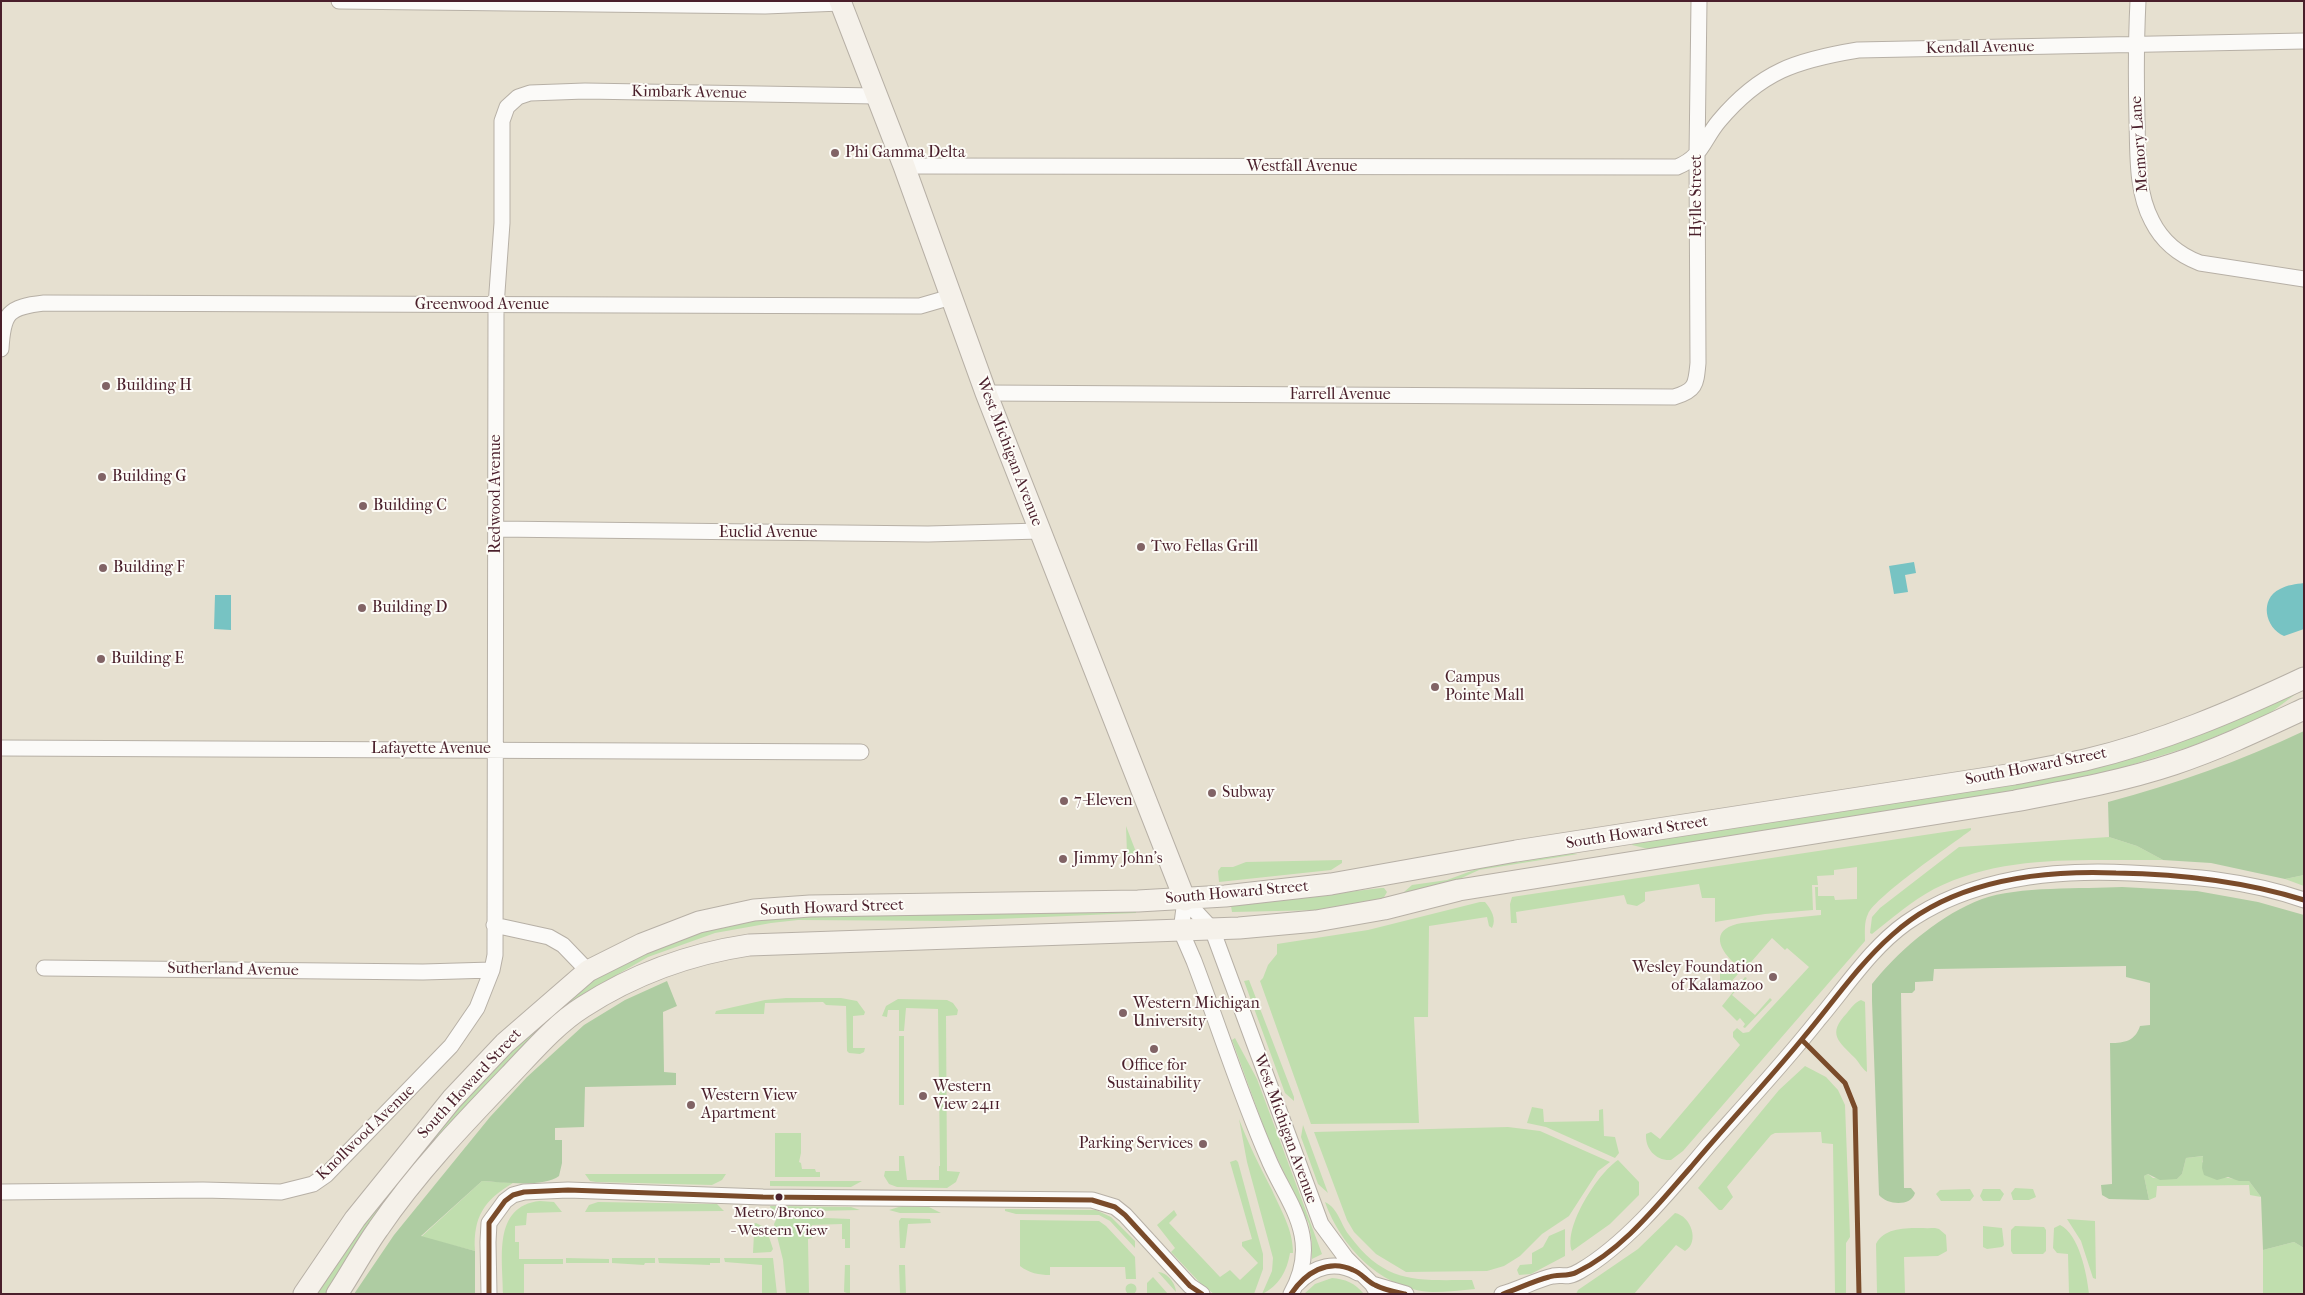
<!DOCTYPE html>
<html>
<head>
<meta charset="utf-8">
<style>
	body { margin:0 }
	#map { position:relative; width:2305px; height:1295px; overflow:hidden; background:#e6e0d0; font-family:"IM FELL French Canon",serif }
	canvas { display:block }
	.frame { position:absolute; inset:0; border:2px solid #4a1f2b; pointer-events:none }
</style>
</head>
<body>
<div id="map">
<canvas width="2305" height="1295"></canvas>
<div class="frame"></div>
</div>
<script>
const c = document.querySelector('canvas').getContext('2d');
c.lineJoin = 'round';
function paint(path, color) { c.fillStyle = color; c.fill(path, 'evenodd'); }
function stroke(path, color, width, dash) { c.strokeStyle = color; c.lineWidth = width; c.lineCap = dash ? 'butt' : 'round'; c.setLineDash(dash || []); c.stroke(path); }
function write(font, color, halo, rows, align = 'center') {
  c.font = font + ' "IM FELL French Canon",serif'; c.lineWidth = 4; c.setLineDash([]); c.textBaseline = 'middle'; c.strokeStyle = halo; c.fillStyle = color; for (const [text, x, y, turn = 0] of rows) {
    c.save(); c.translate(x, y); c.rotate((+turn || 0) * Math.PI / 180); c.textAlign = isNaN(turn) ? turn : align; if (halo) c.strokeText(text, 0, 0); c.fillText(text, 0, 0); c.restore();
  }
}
const green = new Path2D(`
	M2304,688L2266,716L2192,746L2105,773L2047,786L1667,847L1648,849L1632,845L1633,843L2024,782Z
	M1126,826L1136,852V857H1131L1127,854Z
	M1971,828V830C1951,845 1876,896 1868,914C1864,922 1865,931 1865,941L1683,1151L1671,1160C1656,1161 1645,1149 1646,1134L1651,1132L1660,1139L1740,1045L1733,1037V1032L1737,1028L1743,1033L1749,1032L1809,967L1787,948L1785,950L1772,938L1745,969H1741L1743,966L1736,961L1734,963C1716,946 1712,928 1742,923L1821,915V910H1816L1815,887H1818V896H1834L1835,900L1857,899V867L1834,870V875L1817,876L1818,885H1812L1813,910L1765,914L1715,922V898H1702L1699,884L1645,892V901L1637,906L1627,904L1624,895L1516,912L1517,923H1511L1510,904L1512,897Z
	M2109,837L2137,846L2163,860C2087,861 2004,853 1934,889C1912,901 1892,918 1872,934L1870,933L1872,917L1880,908L1959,847Z
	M1571,853L1578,854L1479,870L1455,881L1405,895L1404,892L1412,885L1447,880L1482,867Z
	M1342,860V863L1331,870L1219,882L1218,871L1221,867H1233L1246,862Z
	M2304,875V886L2285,879Z
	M1381,888H1384L1387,892L1383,899L1322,910L1232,912L1231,906Z
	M1480,902H1485C1491,909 1497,919 1492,928L1489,926L1487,917L1429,926L1428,1017H1414L1419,1123L1311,1124L1260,981L1263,978L1268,965L1277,954V944L1368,930Z
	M1135,907L1136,913L951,921L798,920L771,923L715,933L648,957L585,993L327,1294H316L361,1227L449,1117L538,1023L598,975L680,936L748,919L849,914L957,915Z
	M1723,962L1738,974L1723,991L1720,988V964Z
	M1745,977L1747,978L1732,995L1755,1015L1770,998L1772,1000L1745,1028L1743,1027L1745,1024L1740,1018L1737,1021L1722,1006Z
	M1249,980L1294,1097V1101L1285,1093L1244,981Z
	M786,998H841L857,1001L865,1012L864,1015L853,1016V1048H865L864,1052L860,1054L849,1053L847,1051L846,1006L826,1005L823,1002L765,1003L764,1014H715L716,1011L765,1000Z
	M898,999L947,1000L953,1003L958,1010L957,1015L946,1016L947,1171L960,1172L956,1182L947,1188L897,1187L889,1184L884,1176L885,1171H899V1156H904L907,1180H939V1166H940L938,1009L906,1008L904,1031H899V1010H888L887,1017L882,1016L886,1006Z
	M1861,1000L1865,1002L1867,1072C1862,1069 1859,1062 1855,1058C1838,1041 1827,1034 1847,1013C1851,1008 1855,1002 1861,1000Z
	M899,1036H904V1105H899Z
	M1235,1038L1257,1079L1322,1254L1312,1259V1243L1309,1224L1268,1139L1232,1040Z
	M1805,1066L1826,1077L1838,1090L1845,1105L1850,1237L1846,1243V1294H1835L1833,1144L1822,1143L1821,1132L1775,1133L1771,1135L1727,1187L1733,1197L1722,1210H1719L1698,1188L1779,1090Z
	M1532,1107L1543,1109L1544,1122L1599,1121V1110L1603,1109L1604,1136L1615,1137L1619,1153L1615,1158L1546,1127L1527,1123Z
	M1239,1119C1248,1143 1260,1167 1272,1190C1281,1211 1293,1229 1293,1253H1290C1287,1271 1279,1286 1262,1294L1272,1271L1273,1258L1247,1162Z
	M1303,1125L1328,1193L1318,1184L1301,1137Z
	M1508,1127L1540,1131L1610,1162L1598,1171L1569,1216L1542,1234L1520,1256L1504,1266L1487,1271L1406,1272L1376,1254L1354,1232L1347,1220L1314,1132Z
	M775,1133H801V1153L799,1162L801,1163L802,1169H815L816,1172H820V1177H775Z
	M2204,1156L2202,1162L2222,1177L2249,1181L2261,1197L2250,1195L2249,1185L2157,1186L2156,1197L2149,1200L2144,1176L2148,1174L2153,1178L2177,1179L2182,1174L2186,1158Z
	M1236,1160L1238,1162L1263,1254V1269L1254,1294H1214L1203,1286L1171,1252L1175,1248L1157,1225L1174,1210L1177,1215L1169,1223L1220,1277L1230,1270L1240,1280L1258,1263L1242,1246V1242L1252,1239L1230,1162Z
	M1618,1160L1639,1182V1195L1610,1224L1572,1251C1563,1227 1598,1173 1618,1160Z
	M585,1174H726L722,1180L712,1185L596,1182L590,1181Z
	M482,1181L513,1183C484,1200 473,1217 475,1251L421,1237Z
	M770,1181H862L851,1187L770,1186Z
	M2015,1188L2033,1189L2036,1197L2029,1200H2013L2011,1193Z
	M1970,1189L1974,1196L1970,1201H1941L1936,1194L1940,1190Z
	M1983,1189H2000L2004,1194L2000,1201H1983L1980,1196Z
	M540,1201L554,1202L562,1212L527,1213L526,1225L515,1226V1242H519V1259H563V1264H524V1294H503C503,1259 492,1206 540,1201Z
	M598,1202L717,1204L724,1211L585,1212L589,1205Z
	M1325,1202C1338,1208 1340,1223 1349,1235C1386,1285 1416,1280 1472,1280L1475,1289C1462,1290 1447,1292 1433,1292C1382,1290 1341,1247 1325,1202Z
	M770,1206L851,1207L860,1210L772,1212Z
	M902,1206L929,1207L941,1213H900L889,1210Z
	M1005,1209L1096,1210L1111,1217L1135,1241V1248L1110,1221L1099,1215L1016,1214L1005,1211Z
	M1675,1213C1691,1216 1700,1242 1685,1251L1676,1245L1634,1294H1576L1578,1290L1638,1249Z
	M778,1216L850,1219V1248H845V1239H842V1224L812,1225V1238L808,1239L809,1294H786L783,1260L774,1224Z
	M901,1218L930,1219L931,1223L908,1224L905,1248H900L899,1221Z
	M2067,1219L2095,1221L2096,1279L2093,1278L2081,1241Z
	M1020,1220L1099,1221L1106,1226L1135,1257L1136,1279H1126L1125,1267H1050V1275C1039,1275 1029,1273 1020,1266Z
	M756,1223L766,1228L773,1249L771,1252L753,1253L754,1233H746L747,1226Z
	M2060,1225C2079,1234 2087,1274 2089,1294H2069L2068,1254L2057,1253L2053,1248L2054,1228Z
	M1983,1226L2002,1228L2004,1245L2002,1247L1987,1249L1983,1247Z
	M2015,1226L2044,1227L2046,1230V1251L2043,1254H2013L2011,1251V1230Z
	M1935,1228L1939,1229L1946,1235L1947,1251L1938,1256L1904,1257L1905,1294H1877L1876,1244C1886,1224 1916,1229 1935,1228Z
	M1565,1229V1256L1531,1274L1519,1275L1517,1270L1520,1265L1532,1264V1253L1543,1247L1549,1236Z
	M2294,1242L2304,1248V1294H2263V1250Z
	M566,1258L609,1259V1263H566Z
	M612,1258H655V1263H645L644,1265L612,1263Z
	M658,1258H720V1263H710V1265L659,1263Z
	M724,1258H773L777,1294H762V1265L725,1262Z
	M845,1263V1265H850V1294L844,1292Z
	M899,1265H905L906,1294H900Z
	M1158,1272C1167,1272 1176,1284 1176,1292Z
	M1153,1277L1168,1294H1147V1283Z
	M1332,1278C1345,1279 1355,1283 1364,1294H1304L1315,1284Z
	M1125.5 1289a5.5 5.5 0 1 1 11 0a5.5 5.5 0 1 1-11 0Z`);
const forest = new Path2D(`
	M2304,731V875L2285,879L2211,863L2163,860L2137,846L2109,837L2108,802C2176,784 2240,761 2304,731Z
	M2122,887L2197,891L2258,902L2304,915V1248L2294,1242L2263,1250L2261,1197L2249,1181H2239L2228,1177L2217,1180L2204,1175L2202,1168L2203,1156L2186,1158L2182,1174L2177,1179L2160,1180L2148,1174L2144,1176L2149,1200L2109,1199L2102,1195L2101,1185L2112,1184L2110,1043C2125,1043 2135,1041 2140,1026L2150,1025V983L2126,977V966L1934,969L1933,981L1915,982V990L1912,993H1901L1904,1188H1911L1915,1193C1911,1207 1887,1205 1879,1195L1872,1001V984L1876,979C1903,947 1942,914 1982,899C2018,886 2083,889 2122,887Z
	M667,981L677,1006L663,1012L664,1072L676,1073V1085L585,1087L584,1127L555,1128V1140H562V1163L559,1176C544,1188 501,1182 482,1181L421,1236L475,1251V1294H354L394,1235L490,1117L527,1077L584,1025L625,1000Z`);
const water = new Path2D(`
	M1914,562L1916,573L1905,575L1908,592L1894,594L1889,566Z
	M2304,583V629L2284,636C2265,628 2259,599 2280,589C2287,585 2296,584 2304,583Z
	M215,595H231V630L214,629Z`);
const street = new Path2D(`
	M339,1L765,6L841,3
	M2138,1C2136,41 2136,80 2137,120C2138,153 2136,191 2152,221C2162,241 2179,255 2200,263L2304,279
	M904,166L1677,167C1702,157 1703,140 1719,121C1761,71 1797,60 1858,50L2304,41
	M1,349C3,313 8,307 44,303L920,306L951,297
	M986,393L1674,397C1696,391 1696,384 1698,363L1697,156L1699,1
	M496,529L928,534L1040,531
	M1,748L861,752
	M1185,900L1212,929L1321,1224L1346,1258L1372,1284L1378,1294
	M1185,900L1181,931L1194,961C1219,1027 1240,1094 1268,1158C1278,1183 1297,1208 1302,1235C1306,1255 1301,1276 1291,1294
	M494,925L549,937L563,945L588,971
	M44,968L423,972L492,970
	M1,1192L203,1190L281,1192L313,1184L326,1175L451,1046L477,1008L492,970L495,955L496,306L502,223V121L507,107L518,97L530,93L585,91L876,96
	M1297,1284C1314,1266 1336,1260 1358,1273
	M1372,1284L1406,1294
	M489,1294L488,1242L489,1223L505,1201L513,1195L524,1192L568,1190L763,1197L1092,1200L1115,1207L1125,1215L1190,1286L1202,1294
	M1502,1294C1518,1290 1538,1279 1553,1276C1565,1274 1566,1279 1580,1271C1628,1243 1673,1187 1709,1145C1746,1104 1784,1063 1818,1020C1846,987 1871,948 1906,923C1971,877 2054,869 2131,873C2190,876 2247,880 2304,900`);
const secondary = new Path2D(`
	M840,1L904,166L986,393L1185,900
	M304,1294L355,1219L452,1099L505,1043L588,971L642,944L699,922L754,910L810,906L1138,901L1225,896L1331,884L1516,851L2014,774C2038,769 2062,765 2085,760C2161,742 2234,711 2304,678
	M337,1294C351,1273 363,1250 378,1229C416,1173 464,1123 511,1074C533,1051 556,1024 583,1007C634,974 689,954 749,945L1239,928L1316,921L1384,909L1459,890L2015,801C2068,791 2123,781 2174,764C2219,749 2261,729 2304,709`);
const bus1 = new Path2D(`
	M1802,1040L1845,1083L1855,1108L1859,1294
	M489,1294V1223L505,1201L513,1195L524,1192L568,1190L763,1197L1092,1200L1115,1207L1125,1215L1190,1286L1202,1294
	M1291,1294C1305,1273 1328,1258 1353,1270C1362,1273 1367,1282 1375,1285C1384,1290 1395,1292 1405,1294
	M1503,1294C1518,1289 1533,1281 1549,1277C1558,1274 1568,1277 1577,1272C1623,1250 1658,1204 1691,1167C1728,1123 1767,1082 1803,1038C1832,1004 1858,965 1892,935C1951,881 2039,870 2116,873C2180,874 2243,881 2304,900`);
const markers = [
	[835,153,5,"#816365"],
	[106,386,5,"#816365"],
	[102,477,5,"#816365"],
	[363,506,5,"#816365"],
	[1141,547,5,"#816365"],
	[103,568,5,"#816365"],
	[362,608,5,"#816365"],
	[101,659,5,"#816365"],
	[1435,687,5,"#816365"],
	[1212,793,5,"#816365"],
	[1064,801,5,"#816365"],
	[1063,859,5,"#816365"],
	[1773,977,5,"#816365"],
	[1123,1013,5,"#816365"],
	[1154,1049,5,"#816365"],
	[923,1096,5,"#816365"],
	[691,1105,5,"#816365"],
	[1203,1144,5,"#816365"],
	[779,1197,4.5,"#4a1f2b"]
];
const busNames = [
	["Metro/Bronco",779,1213],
	["- Western View",779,1231]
];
const streetNames = [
	["Kendall Avenue",1980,48,-1],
	["Kimbark Avenue",689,93,1],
	["Memory Lane",2140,144,-94],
	["Westfall Avenue",1302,167],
	["Hylle Street",1697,196,-90],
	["Greenwood Avenue",482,305],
	["Farrell Avenue",1340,395],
	["West Michigan Avenue",1009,452,69],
	["Redwood Avenue",496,494,-90],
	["Euclid Avenue",768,533],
	["Lafayette Avenue",431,749],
	["South Howard Street",2036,767,-11],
	["South Howard Street",1637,833,-9],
	["South Howard Street",1237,893,-5],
	["South Howard Street",832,908,-2],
	["Sutherland Avenue",233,970,1],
	["South Howard Street",470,1084,-47],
	["West Michigan Avenue",1285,1129,70],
	["Knollwood Avenue",366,1133,-44]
];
const poiNames = [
	["Phi Gamma Delta",845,153],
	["Building H",116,386],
	["Building G",112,477],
	["Building C",373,506],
	["Two Fellas Grill",1151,547],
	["Building F",113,568],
	["Building D",372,608],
	["Building E",111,659],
	["Campus",1445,678],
	["Pointe Mall",1445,696],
	["Subway",1222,793],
	["7-Eleven",1074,801],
	["Jimmy John's",1073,859],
	["Wesley Foundation",1763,968,"right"],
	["of Kalamazoo",1763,986,"right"],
	["Western Michigan",1133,1004],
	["University",1133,1022],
	["Office for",1154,1066,"center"],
	["Sustainability",1154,1084,"center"],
	["Western",933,1087],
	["View 2411",933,1105],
	["Western View",701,1096],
	["Apartment",701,1114],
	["Parking Services",1193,1144,"right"]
];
paint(green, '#c0deae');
paint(forest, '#aecca2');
paint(water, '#77c3c3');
stroke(street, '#b7b0a6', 17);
stroke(secondary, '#b7b0a6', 23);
stroke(street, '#fbfaf8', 15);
stroke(secondary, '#f5f1ea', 21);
stroke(bus1, '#7a4b2a', 5);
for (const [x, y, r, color] of markers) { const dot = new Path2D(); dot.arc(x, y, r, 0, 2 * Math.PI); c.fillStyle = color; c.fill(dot); stroke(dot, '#fdfcf7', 2); }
write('15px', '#4a1f2b', '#fdfcf7', busNames);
write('16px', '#4a1f2b', '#fdfcf7', streetNames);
write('16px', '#4a1f2b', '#fdfcf7', poiNames, 'left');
</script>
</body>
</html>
